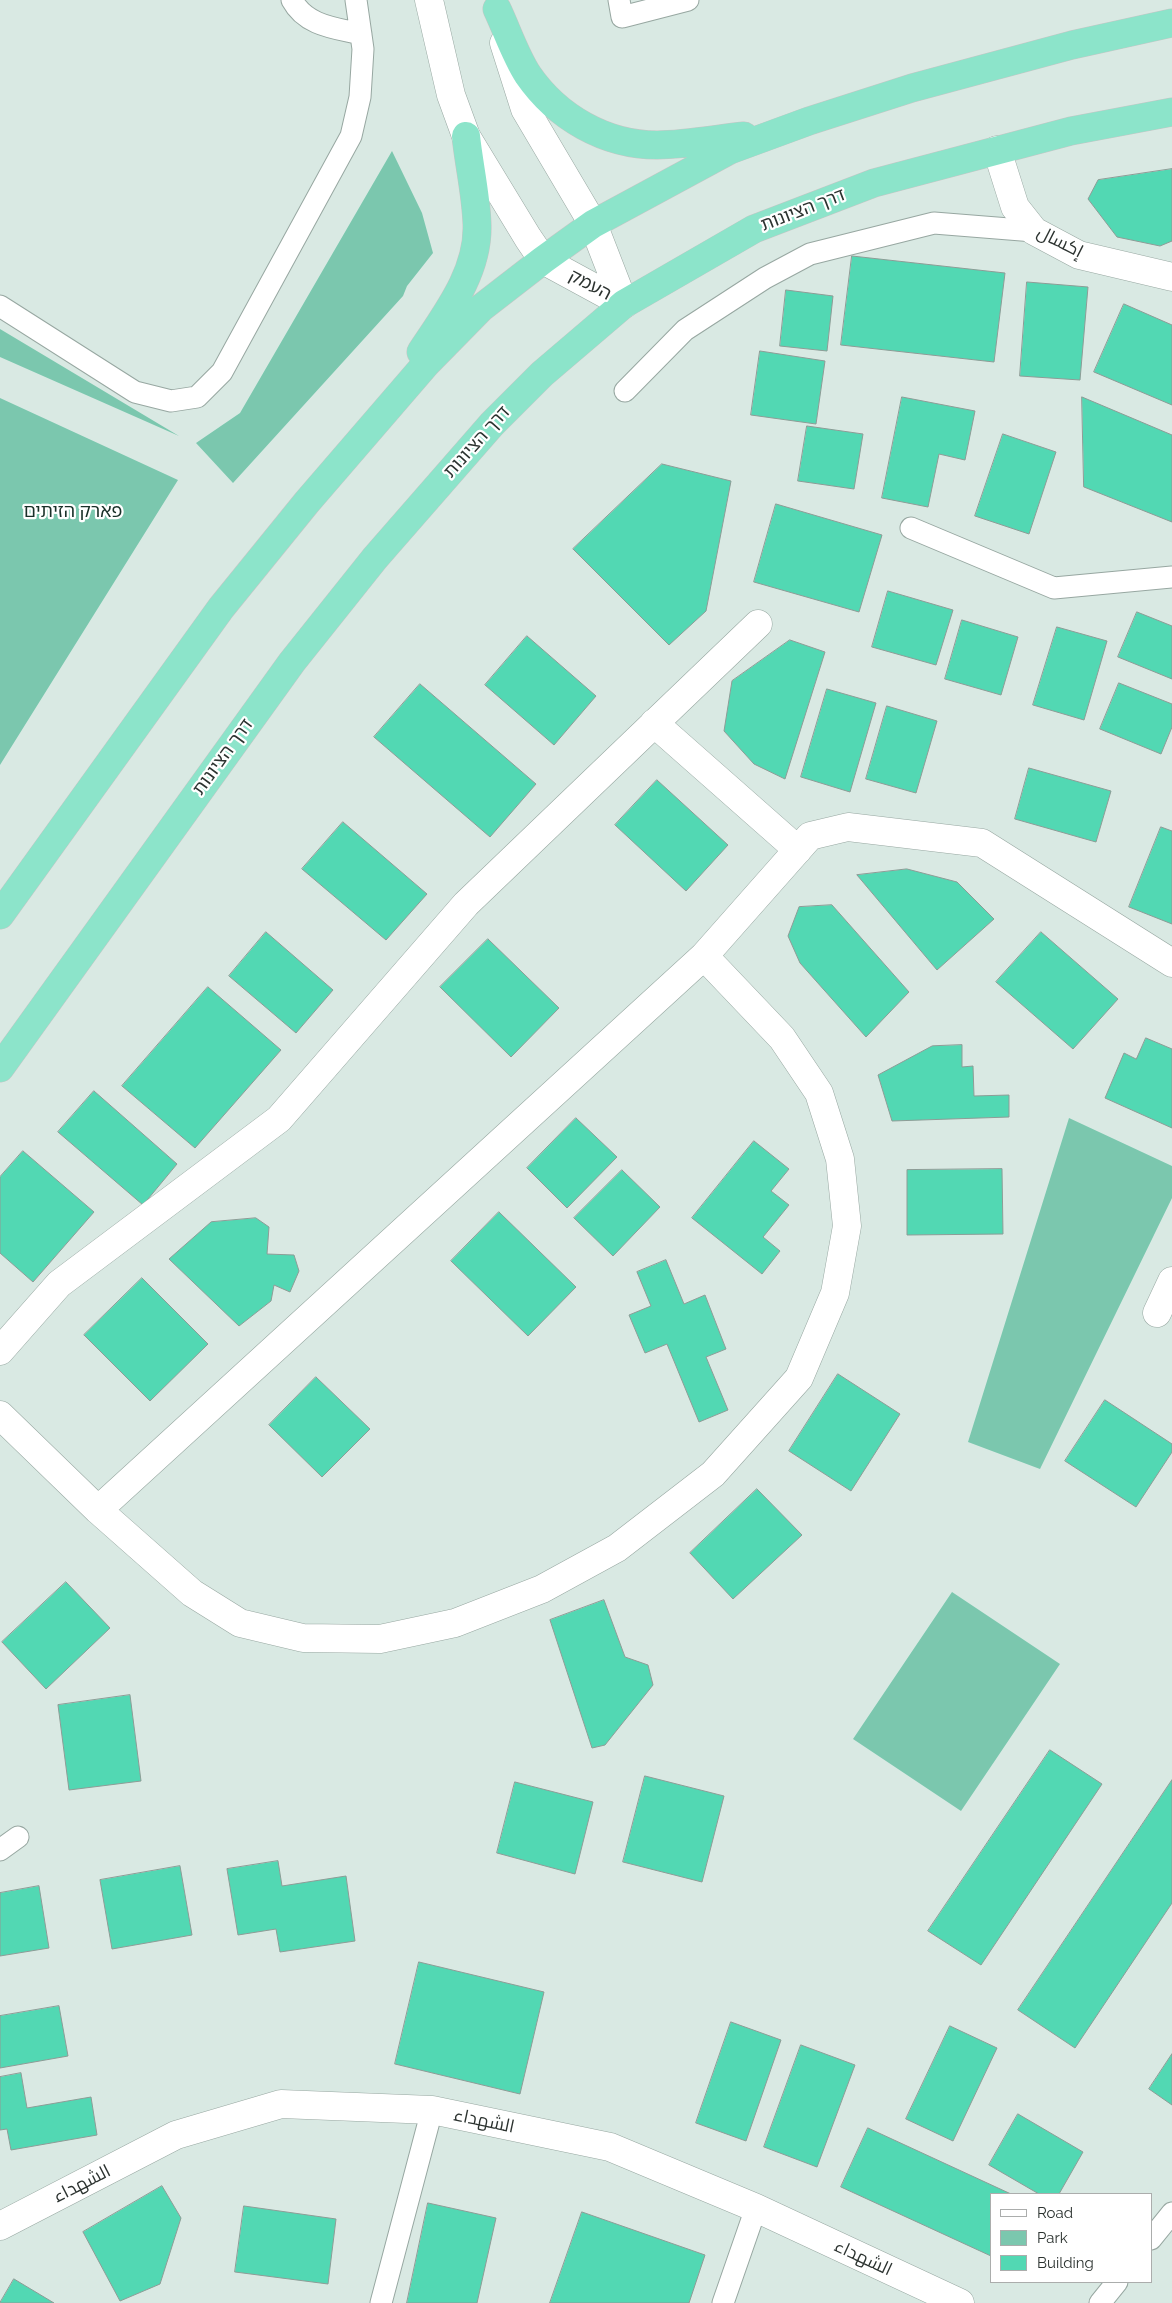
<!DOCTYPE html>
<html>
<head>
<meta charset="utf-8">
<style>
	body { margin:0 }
	#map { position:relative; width:1172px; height:2303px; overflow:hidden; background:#d9e9e3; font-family:Raleway,sans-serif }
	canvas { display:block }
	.legend { position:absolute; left:990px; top:2193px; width:162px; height:90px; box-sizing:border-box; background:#fff; border:1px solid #abadac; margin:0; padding:6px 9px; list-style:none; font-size:15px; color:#2c3330 }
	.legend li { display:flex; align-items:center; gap:10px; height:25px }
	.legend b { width:25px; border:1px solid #abadac }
</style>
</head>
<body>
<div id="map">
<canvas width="1172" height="2303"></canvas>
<ul class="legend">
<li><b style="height:6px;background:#fff"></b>Road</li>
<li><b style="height:14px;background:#7bc7ae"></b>Park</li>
<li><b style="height:14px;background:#52d8b3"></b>Building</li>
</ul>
</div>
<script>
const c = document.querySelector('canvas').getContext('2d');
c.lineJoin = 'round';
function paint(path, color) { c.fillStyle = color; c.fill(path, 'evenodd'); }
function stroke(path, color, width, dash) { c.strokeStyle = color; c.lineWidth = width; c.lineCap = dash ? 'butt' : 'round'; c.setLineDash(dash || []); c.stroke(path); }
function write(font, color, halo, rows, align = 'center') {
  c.font = font + ' Raleway,Cairo,"Noto Sans Hebrew",sans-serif'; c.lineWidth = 4.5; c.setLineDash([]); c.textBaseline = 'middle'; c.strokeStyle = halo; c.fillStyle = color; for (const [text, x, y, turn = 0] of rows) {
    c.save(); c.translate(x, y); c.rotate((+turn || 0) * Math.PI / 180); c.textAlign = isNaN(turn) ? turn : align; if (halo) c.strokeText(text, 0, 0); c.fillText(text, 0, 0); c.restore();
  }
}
const green = new Path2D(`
	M392,151L422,213L433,253L407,286L403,296L233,483L196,443L240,413Z
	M0,329L179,436L0,357Z
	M0,398L178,480L0,765Z
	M1069,1118L1172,1166V1198L1040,1469L968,1442Z
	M952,1592L1060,1664L961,1811L853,1739Z`);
const building = new Path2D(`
	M1172,169V241L1160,246L1117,237L1088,199L1098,180Z
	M852,256L1005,273L994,362L841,345Z
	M1027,282L1088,287L1080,380L1020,376Z
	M786,290L833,296L827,351L780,346Z
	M1124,304L1172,325V405L1094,372Z
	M760,351L825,361L816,424L751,415Z
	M902,397L975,411L965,460L939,454L928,507L882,498Z
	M1082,397L1172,435V522L1084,487Z
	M807,426L863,434L854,489L798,481Z
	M1003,434L1056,452L1029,534L975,516Z
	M662,464L731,481L706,611L669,645L573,549Z
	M776,504L882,535L859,612L754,582Z
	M888,591L953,610L936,665L872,647Z
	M1137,612L1172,626V679L1118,657Z
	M962,620L1018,637L1001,695L945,679Z
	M1057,627L1107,641L1084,720L1033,705Z
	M527,636L596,696L554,745L485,685Z
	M790,640L825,652L785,779L754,764L724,731L732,681Z
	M1119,683L1172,704V727L1161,754L1100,729Z
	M420,684L536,784L490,837L374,737Z
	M827,689L876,703L850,792L801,777Z
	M887,706L937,721L916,793L866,779Z
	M1029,768L1111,791L1096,842L1015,819Z
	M657,780L728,845L686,891L615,825Z
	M343,822L427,894L386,940L302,869Z
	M1161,827L1172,831V924L1129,907Z
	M907,869L957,882L994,919L937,970L857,875Z
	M832,905L909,992L866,1037L800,963L788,936L799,907Z
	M266,932L333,990L296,1033L229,976Z
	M1041,932L1118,999L1073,1049L996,982Z
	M488,939L559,1008L511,1057L440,987Z
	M208,987L281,1050L195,1148L122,1086Z
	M1146,1038L1172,1049V1128L1105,1098L1124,1053L1136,1059Z
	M962,1045V1067L973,1066L974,1096L1009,1095V1117L892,1121L878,1075L932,1046Z
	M94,1091L177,1164L143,1205L58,1132Z
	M576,1118L617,1157L567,1208L527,1168Z
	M754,1141L789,1169L771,1191L789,1205L763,1237L780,1251L762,1274L692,1218Z
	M23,1151L94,1212L33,1282L0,1253V1177Z
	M1002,1169L1003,1234L907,1235V1170Z
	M622,1170L660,1207L613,1256L574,1218Z
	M499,1212L576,1287L528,1336L451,1261Z
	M256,1218L269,1227L267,1254L294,1255L299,1271L290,1292L274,1285L271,1301L239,1326L169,1259L211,1222Z
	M666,1260L684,1304L705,1295L726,1349L706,1357L728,1410L699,1422L667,1344L645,1353L629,1315L651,1306L637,1272Z
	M142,1278L208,1344L150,1401L84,1335Z
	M838,1374L900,1414L851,1491L789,1451Z
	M316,1377L370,1429L322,1477L269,1425Z
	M1105,1400L1172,1444V1452L1136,1507L1065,1461Z
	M757,1489L802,1535L733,1599L690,1553Z
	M66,1582L110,1628L46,1689L2,1642Z
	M604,1600L625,1657L648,1665L653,1685L605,1745L592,1748L550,1620Z
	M130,1695L141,1781L69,1790L58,1705Z
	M1050,1750L1102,1784L981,1965L928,1931Z
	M645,1776L724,1796L702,1882L623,1862Z
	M1172,1780V1903L1075,2048L1018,2010Z
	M515,1782L593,1802L575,1874L497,1853Z
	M278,1861L282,1886L346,1876L355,1941L280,1952L276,1929L238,1935L227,1869Z
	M180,1866L192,1935L112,1949L100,1880Z
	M39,1886L49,1948L0,1956V1893Z
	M419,1962L544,1992L520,2094L395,2064Z
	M59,2006L68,2056L0,2068V2016Z
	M731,2022L781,2040L746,2141L696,2123Z
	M950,2026L997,2048L953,2141L906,2119Z
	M801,2045L855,2065L817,2167L764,2147Z
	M1172,2054V2105L1149,2089Z
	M21,2073L27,2108L91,2097L97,2135L11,2150L7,2129L0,2130V2077Z
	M1018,2114L1083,2152L1059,2194H1039L989,2165Z
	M868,2128L1011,2194H991V2256L841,2187Z
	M162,2186L181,2218L160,2284L120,2301L83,2232Z
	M428,2203L496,2218L477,2303H407Z
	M244,2206L336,2219L328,2284L235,2272Z
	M582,2212L705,2255L689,2303H550Z
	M14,2279L54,2303H0Z`);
const service = new Path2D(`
	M292,0C306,26 335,28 361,34
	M619,0L622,17L688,0
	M0,306L135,392L171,401L197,397L222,372L351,136L360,97L363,49L356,0
	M625,391L685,330L765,278L810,254L934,223L1034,231
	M911,528L1054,588L1172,577
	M0,1850L18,1837
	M1151,2239L1172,2213
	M381,2303L432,2110
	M723,2303L756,2208
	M1100,2303L1117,2282`);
const minor = new Path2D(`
	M997,150L1015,207L1034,231L1079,255L1172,277
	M654,723L798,850
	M1157,1313L1172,1281
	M0,1351L59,1284L279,1119L466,904L758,624
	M0,1415L98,1510L192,1593L240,1623L303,1638L380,1639L455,1623L542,1589L617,1548L713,1474L799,1378L835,1293L847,1226L840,1159L819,1093L782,1038L704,956
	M98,1510L704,956L810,836L848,827L982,843L1172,963`);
const tertiary = new Path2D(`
	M0,2226L176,2135L281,2104L432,2110L610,2147L756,2208L960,2303`);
const secondary = new Path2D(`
	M429,0L451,95L466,136L528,238L543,260L624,304
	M504,43L525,109L593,224L624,304`);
const trunk = new Path2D(`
	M497,9C507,30 515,55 528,75C557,117 605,145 657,145C686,145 716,139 744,136
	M421,352C446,314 479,272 477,224C476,194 469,165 466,136
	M0,915L221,608L307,502L426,364L481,308L543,260L593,224L730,150L809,121L912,88L1072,45L1172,23
	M0,1068L292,662L375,558L492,424L542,374L624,304L754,229L874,183L1071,131L1172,112`);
const streetNames = [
	["דרך הציונות",803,210,-21],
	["إكسال",1060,242,27],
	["העמק",590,285,28],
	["דרך הציונות",477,442,-48],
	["דרך הציונות",223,757,-54],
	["الشهداء",484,2121,12],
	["الشهداء",82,2184,-27],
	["الشهداء",863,2258,25]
];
const parkNames = [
	["פארק הזיתים",73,512]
];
paint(green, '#7bc7ae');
paint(building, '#52d8b3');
stroke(building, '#8d9c96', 1);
stroke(service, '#97a7a1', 23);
stroke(minor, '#97a7a1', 29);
stroke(tertiary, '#97a7a1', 29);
stroke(secondary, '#97a7a1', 29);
stroke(trunk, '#c4c6c5', 29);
stroke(service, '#fff', 21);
stroke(minor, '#fff', 28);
stroke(tertiary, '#fff', 28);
stroke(secondary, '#fff', 28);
stroke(trunk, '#8ce4ca', 28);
write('18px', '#2c3330', '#fff', streetNames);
write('18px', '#193028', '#fff', parkNames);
</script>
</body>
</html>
